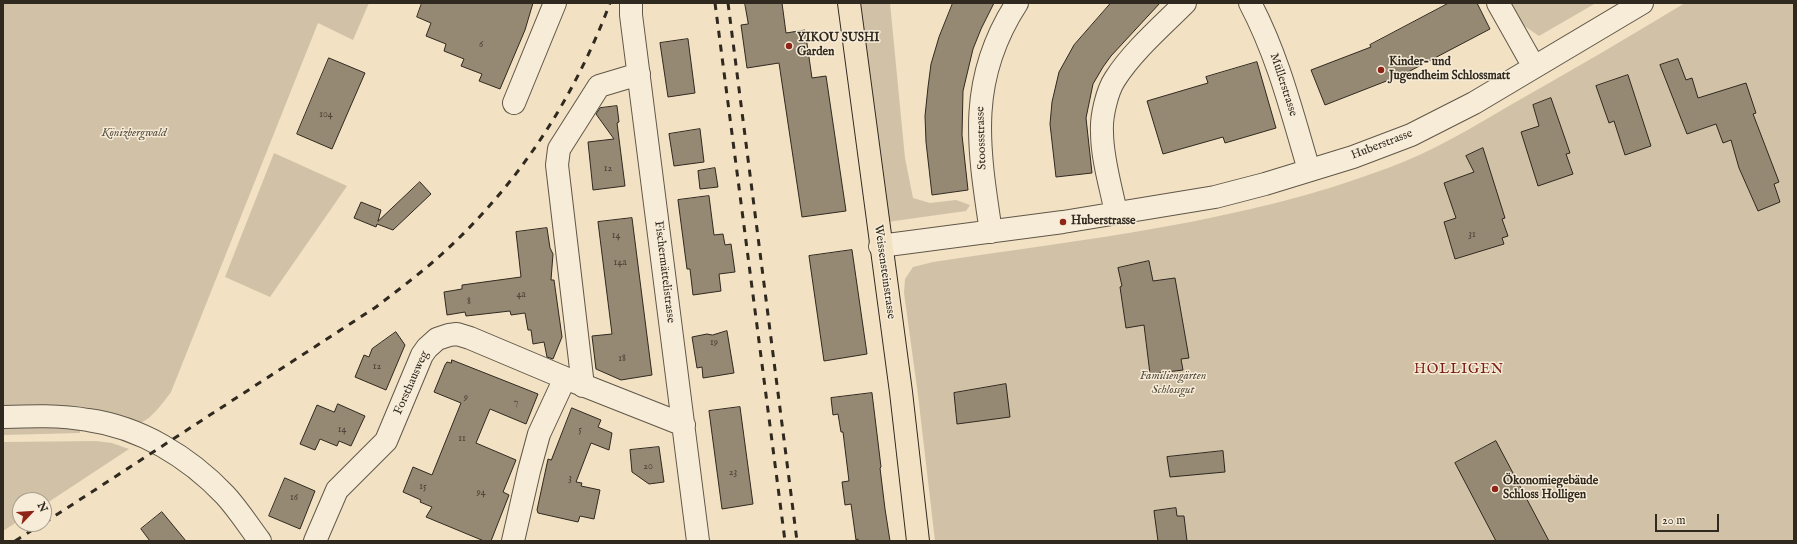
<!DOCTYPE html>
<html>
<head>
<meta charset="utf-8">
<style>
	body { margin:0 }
	#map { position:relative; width:1797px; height:544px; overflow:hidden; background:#f2e1c3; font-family:"IM FELL English",serif }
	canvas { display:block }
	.frame { position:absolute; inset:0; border:4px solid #30291f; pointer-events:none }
	.north { position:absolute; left:12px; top:492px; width:40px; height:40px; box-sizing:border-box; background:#f7ecd8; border:1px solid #a79e8e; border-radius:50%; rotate:65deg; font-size:11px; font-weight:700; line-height:16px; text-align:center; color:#30291f }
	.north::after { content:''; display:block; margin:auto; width:14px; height:18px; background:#8f2418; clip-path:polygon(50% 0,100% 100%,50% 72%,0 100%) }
	.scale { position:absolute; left:1655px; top:514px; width:64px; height:18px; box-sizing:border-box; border:2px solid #30291f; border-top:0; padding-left:5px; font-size:12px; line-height:14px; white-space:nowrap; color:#30291f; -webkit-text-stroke:3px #f7ecd8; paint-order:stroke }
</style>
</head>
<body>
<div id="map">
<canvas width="1797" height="544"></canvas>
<div class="frame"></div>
<div class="north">N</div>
<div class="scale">20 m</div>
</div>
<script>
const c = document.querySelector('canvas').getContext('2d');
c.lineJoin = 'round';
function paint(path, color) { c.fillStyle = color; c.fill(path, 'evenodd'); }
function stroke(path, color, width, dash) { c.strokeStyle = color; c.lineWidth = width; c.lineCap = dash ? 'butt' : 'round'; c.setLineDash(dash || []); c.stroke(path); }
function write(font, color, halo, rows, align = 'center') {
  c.font = font + ' "IM FELL English",serif'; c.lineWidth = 3; c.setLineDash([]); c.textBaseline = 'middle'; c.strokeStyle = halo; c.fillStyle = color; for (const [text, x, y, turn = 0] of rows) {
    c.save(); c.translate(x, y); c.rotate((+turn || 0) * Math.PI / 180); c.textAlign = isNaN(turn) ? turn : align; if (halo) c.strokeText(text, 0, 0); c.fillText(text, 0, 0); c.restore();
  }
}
const green = new Path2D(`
	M3,3H369L353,40L318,23L171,392C165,400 149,423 138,423C130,423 121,416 112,414C76,408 39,404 3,406Z
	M850,3H890L905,158L913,198L930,203L956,200L970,205L966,211L880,223Z
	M1510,3H1596L1539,36L1523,25Z
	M1685,3H1794V541H935L918,395L904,293L905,279L913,267L933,262C1086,239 1242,223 1388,168C1432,152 1473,127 1514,103C1572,70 1629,37 1685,3Z
	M274,153L347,186L270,297L225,277Z
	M57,425L80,428V433L3,435V426Z
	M96,441L112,443L129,449L44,505V500H20V520L3,531V442Z`);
const building = new Path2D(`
	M422,3H533L525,30L500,89L479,81L482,74L461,66L464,59L444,51L446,44L426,36L431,23L417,17Z
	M745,3H782L786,33L805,30L812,78L826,76L846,211L802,217L779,63L747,68L741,25L748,24Z
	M953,3H994L981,29L973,49L963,91L962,135L968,190L932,195L926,142L925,116L928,87L931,64L939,37Z
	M1111,3H1160L1111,56L1103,67L1093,84L1086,118L1092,173L1056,177L1050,124L1052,102L1059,72L1074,45Z
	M1449,3H1477L1490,29L1389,82V80L1325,105L1311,70L1371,47L1370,45Z
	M688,39L695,93L668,97L660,43Z
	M329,58L365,73L332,149L297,134Z
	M1678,59L1686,80L1692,78L1698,98L1746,83L1756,113L1753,114L1779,182L1774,184L1780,202L1758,211L1739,168L1731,140L1723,143L1716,124L1687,134L1660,65Z
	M1257,62L1276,128L1225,143L1223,137L1163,154L1147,101L1208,83L1206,77Z
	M1628,75L1651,146L1625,155L1614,121L1609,123L1596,86Z
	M1551,98L1570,153L1566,154L1573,174L1538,186L1521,132L1539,126L1533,105Z
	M617,106L619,122L617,123L625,186L593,190L588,142L614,139L596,114L600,108Z
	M700,129L704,162L674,166L669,134Z
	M1483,148L1505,218L1502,219L1508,236L1502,238L1504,244L1455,259L1444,222L1456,218L1444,183L1474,172L1466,156Z
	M715,168L718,187L700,189L698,171Z
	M420,182L431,194L393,230L377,224L376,227L354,218L361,202L381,210L378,221Z
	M709,196L714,235L723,234L725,245L731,244L735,272L719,274L721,291L693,295L690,269H687L678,200Z
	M632,218L652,375L621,380L596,369L592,336L612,334L598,222Z
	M547,228L550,248L553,254L551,280H554L562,337L553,359L547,357L544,342L533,344L531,330H528L525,313L511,315L510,311L466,316L465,312L447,315L444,292L462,289V285L521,277L516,232Z
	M852,250L867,354L824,361L809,256Z
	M1149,261L1153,281L1175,278L1189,358L1181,359L1183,370L1150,374L1144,325L1126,328L1120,287L1122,286L1118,268Z
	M727,331L734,373L703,378L702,367L697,368L692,337L707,334L712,335Z
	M396,332L405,345L386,390L355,377L364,355L369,357L372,349Z
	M452,360L538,394L526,424L490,409L476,443L516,460L503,492L509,495L491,541H484L426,517L432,507L420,502L421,500L403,492L413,467L432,475L461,403L434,392L445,365L447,362L451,363Z
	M1006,384L1010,417L957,424L954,393Z
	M872,393L881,467L880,468L885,509L890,541H858V539L856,540L851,504L845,505L842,482L849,481L843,432H841L838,414L833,415L831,398Z
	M338,404L365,416L351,446L339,441L337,446L320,439L315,450L300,444L317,405L334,412Z
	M740,407L753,504L722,509L709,411Z
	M572,408L601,420L598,427L612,433L609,450L591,443L576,482L582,483L581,486L600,490L594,519L580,516L578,522L538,513L537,510L548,459L551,460Z
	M1496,441L1549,541H1496L1455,463Z
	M659,447L664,482L649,484L632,472L630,450Z
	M1223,451L1225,472L1170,477L1167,457Z
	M285,478L315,491L300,529L269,516Z
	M1176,508L1177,516H1184L1187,541H1158L1154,511Z
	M162,512L186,541H150L141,529Z`);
const minor = new Path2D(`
	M631,3V15L698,541
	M1250,3C1278,56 1292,113 1309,170
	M1498,3L1534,67
	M514,103L555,3
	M1116,213C1111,187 1102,159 1102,132C1101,117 1107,91 1115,79C1133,51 1161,27 1185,3
	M991,232C978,146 967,80 1017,3
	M880,246L1063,222L1215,197L1265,184L1353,157L1411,135L1474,103L1642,3
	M583,386L557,165L559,149L599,86L639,74
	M3,417C31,416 60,415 88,420C140,427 189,457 225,495C238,509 248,525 260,541
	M315,541L337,490L386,441L422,355L427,348L437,339L449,335L457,334L470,338L565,378L684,425
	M513,541L529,471L539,434L565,378`);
const major = new Path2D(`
	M849,3L901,392L918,541`);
const rail = new Path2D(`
	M715,3L785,541
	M728,3L797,541
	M44,523L376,307C398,290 421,273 442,254C518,185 574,99 610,3
	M15,541L42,524`);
const markers = [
	[789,46,4,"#8f2418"],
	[1381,70,4,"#8f2418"],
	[1063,222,4,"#8f2418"],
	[1495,489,4,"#8f2418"]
];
const numberNames = [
	["6",481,45],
	["104",326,115],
	["12",608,169],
	["31",1472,235],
	["14",616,236],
	["14a",620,263],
	["4a",521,295],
	["8",469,302],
	["19",714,343],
	["18",622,359],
	["12",377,367],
	["9",466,398],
	["7",516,403],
	["14",342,430],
	["5",580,430],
	["11",462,439],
	["20",648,467],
	["23",733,473],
	["3",570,479],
	["15",423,487],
	["94",481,493],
	["16",294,498]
];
const poiNames = [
	["YIKOU SUSHI",797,39],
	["Garden",797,53],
	["Kinder- und",1389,63],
	["Jugendheim Schlossmatt",1389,77],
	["Huberstrasse",1071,222],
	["Ökonomiegebäude",1503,482],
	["Schloss Holligen",1503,496]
];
const streetNames = [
	["Müllerstrasse",1283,85,72],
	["Stoossstrasse",982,138,-92],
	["Huberstrasse",1382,145,-21],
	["Fischermättelistrasse",664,272,83],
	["Weissensteinstrasse",884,272,82],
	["Forsthausweg",412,383,-66]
];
const parkNames = [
	["Könizbergwald",134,134],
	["Familiengärten",1173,377],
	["Schlossgut",1173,391]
];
const quarterNames = [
	["HOLLIGEN",1459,370]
];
paint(green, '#d1c2a7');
paint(building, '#958974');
stroke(building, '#30291f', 1);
stroke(minor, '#605748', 24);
stroke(major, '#30291f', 24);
stroke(minor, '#f7ecd8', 22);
stroke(major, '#f2e1c3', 22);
stroke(rail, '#30291f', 3, [7, 7]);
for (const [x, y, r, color] of markers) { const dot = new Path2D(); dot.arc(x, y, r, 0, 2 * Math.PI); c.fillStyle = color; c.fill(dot); stroke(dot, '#f7ecd8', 1.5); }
write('10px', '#494134', null, numberNames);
write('bold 12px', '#30291f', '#f7ecd8', poiNames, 'left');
write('12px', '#30291f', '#f7ecd8', streetNames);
write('italic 12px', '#584f41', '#f7ecd8', parkNames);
c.letterSpacing = '1px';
write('14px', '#7a1f14', '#f7ecd8', quarterNames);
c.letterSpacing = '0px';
</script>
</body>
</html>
